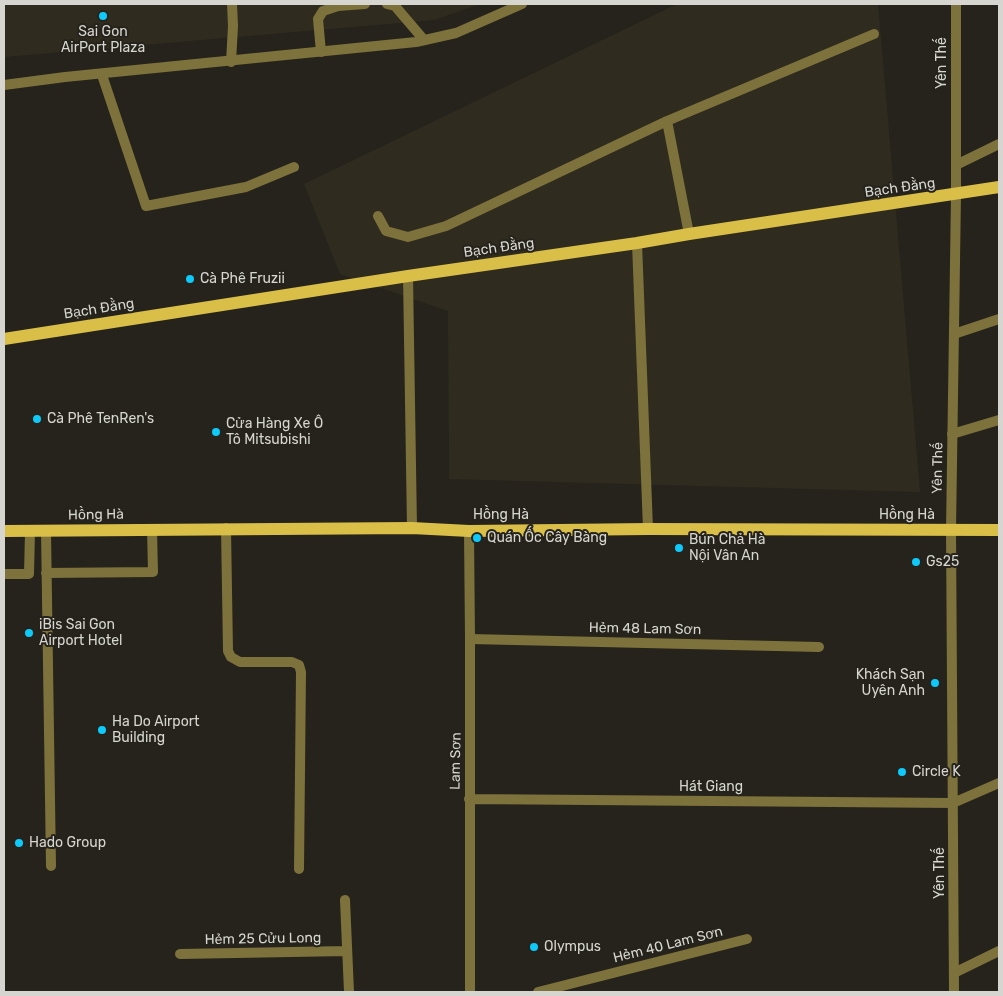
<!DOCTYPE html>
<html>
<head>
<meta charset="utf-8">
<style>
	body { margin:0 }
	#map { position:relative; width:1003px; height:996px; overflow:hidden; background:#25231b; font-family:Rubik,sans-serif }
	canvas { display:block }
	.frame { position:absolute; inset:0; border:5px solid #d6d5cf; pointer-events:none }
</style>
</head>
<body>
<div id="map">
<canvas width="1003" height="996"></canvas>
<div class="frame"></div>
</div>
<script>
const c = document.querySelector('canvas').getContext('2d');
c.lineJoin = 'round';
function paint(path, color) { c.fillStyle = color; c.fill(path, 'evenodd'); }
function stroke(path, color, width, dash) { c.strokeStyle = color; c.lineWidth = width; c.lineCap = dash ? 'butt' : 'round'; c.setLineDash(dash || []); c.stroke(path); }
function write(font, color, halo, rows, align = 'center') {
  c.font = font + ' Rubik,sans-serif'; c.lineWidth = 4; c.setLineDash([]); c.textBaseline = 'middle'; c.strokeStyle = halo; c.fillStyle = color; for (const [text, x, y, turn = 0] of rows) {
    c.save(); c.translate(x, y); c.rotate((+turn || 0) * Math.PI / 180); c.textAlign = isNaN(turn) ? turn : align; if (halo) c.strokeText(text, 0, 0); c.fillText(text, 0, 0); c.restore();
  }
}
const built = new Path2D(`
	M4,4H480L434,20L4,57Z
	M677,4H878L920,492L449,479L448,311L340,274L304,184Z`);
const service = new Path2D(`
	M387,4L395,6L424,40
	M321,52L318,19L323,11L338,6L365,4
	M231,62L233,26L232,4
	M102,75L146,206L246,187L294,167
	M667,121L874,34
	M378,216L386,231L408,237L446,226L667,121L689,234
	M637,243L648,529
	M408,276L412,528
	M954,334L999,319
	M952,434L999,420
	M46,531L51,866
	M46,573L153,572L152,529
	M4,574H29L30,531
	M470,639L819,647
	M953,803L999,783
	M345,900L349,992
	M180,954L347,951
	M954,973L999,951
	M538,992L747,939`);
const minor = new Path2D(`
	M956,165L999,144
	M226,528L228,651L231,657L240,662H292L299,665L301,672L299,869
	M469,531L470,639V992
	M469,799L953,803
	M954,992L951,530L956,195V4`);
const tertiary = new Path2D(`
	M4,85L65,77L416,42L456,33L522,4`);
const primary = new Path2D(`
	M4,339L408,276L637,243L689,234L999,187
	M4,531L412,528L469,531L648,529L999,530`);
const markers = [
	[103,16,5,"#0ecafa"],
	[190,279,5,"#0ecafa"],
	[37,419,5,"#0ecafa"],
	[216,432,5,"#0ecafa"],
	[477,538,5,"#0ecafa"],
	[679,548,5,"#0ecafa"],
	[916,562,5,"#0ecafa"],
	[29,633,5,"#0ecafa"],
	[935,683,5,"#0ecafa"],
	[102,730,5,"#0ecafa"],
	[902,772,5,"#0ecafa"],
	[19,843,5,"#0ecafa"],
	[534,947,5,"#0ecafa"]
];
const poiNames = [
	["Sai Gon",103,32,"center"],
	["AirPort Plaza",103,48,"center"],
	["Cà Phê Fruzii",200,279],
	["Cà Phê TenRen's",47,419],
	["Cửa Hàng Xe Ô",226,424],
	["Tô Mitsubishi",226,440],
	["Quán Ốc Cây Bàng",487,538],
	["Bún Chả Hà",689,540],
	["Nội Vân An",689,556],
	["Gs25",926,562],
	["iBis Sai Gon",39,625],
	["Airport Hotel",39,641],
	["Khách Sạn",925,675,"right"],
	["Uyên Anh",925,691,"right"],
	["Ha Do Airport",112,722],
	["Building",112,738],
	["Circle K",912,772],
	["Hado Group",29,843],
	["Olympus",544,947]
];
const streetNames = [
	["Yên Thế",942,63,-90],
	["Bạch Đằng",900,188,-8],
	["Bạch Đằng",499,248,-8],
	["Bạch Đằng",99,309,-9],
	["Yên Thế",938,468,-89],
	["Hồng Hà",96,515,-1],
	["Hồng Hà",501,515],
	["Hồng Hà",907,515],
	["Hẻm 48 Lam Sơn",645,629,1],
	["Lam Sơn",456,761,-89],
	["Hát Giang",711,787],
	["Yên Thế",940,873,-90],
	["Hẻm 25 Cửu Long",263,939,-1],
	["Hẻm 40 Lam Sơn",668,945,-14]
];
paint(built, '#2f2c1f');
stroke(service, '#7d713c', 10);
stroke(minor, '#7d713c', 10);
stroke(tertiary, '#7d713c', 10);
stroke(primary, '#d9bf47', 12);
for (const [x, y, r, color] of markers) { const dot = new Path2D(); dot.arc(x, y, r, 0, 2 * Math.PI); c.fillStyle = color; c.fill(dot); stroke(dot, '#25231b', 2); }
write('14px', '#d6d5cf', '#25231b', poiNames, 'left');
write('14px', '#d6d5cf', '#25231b', streetNames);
</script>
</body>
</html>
